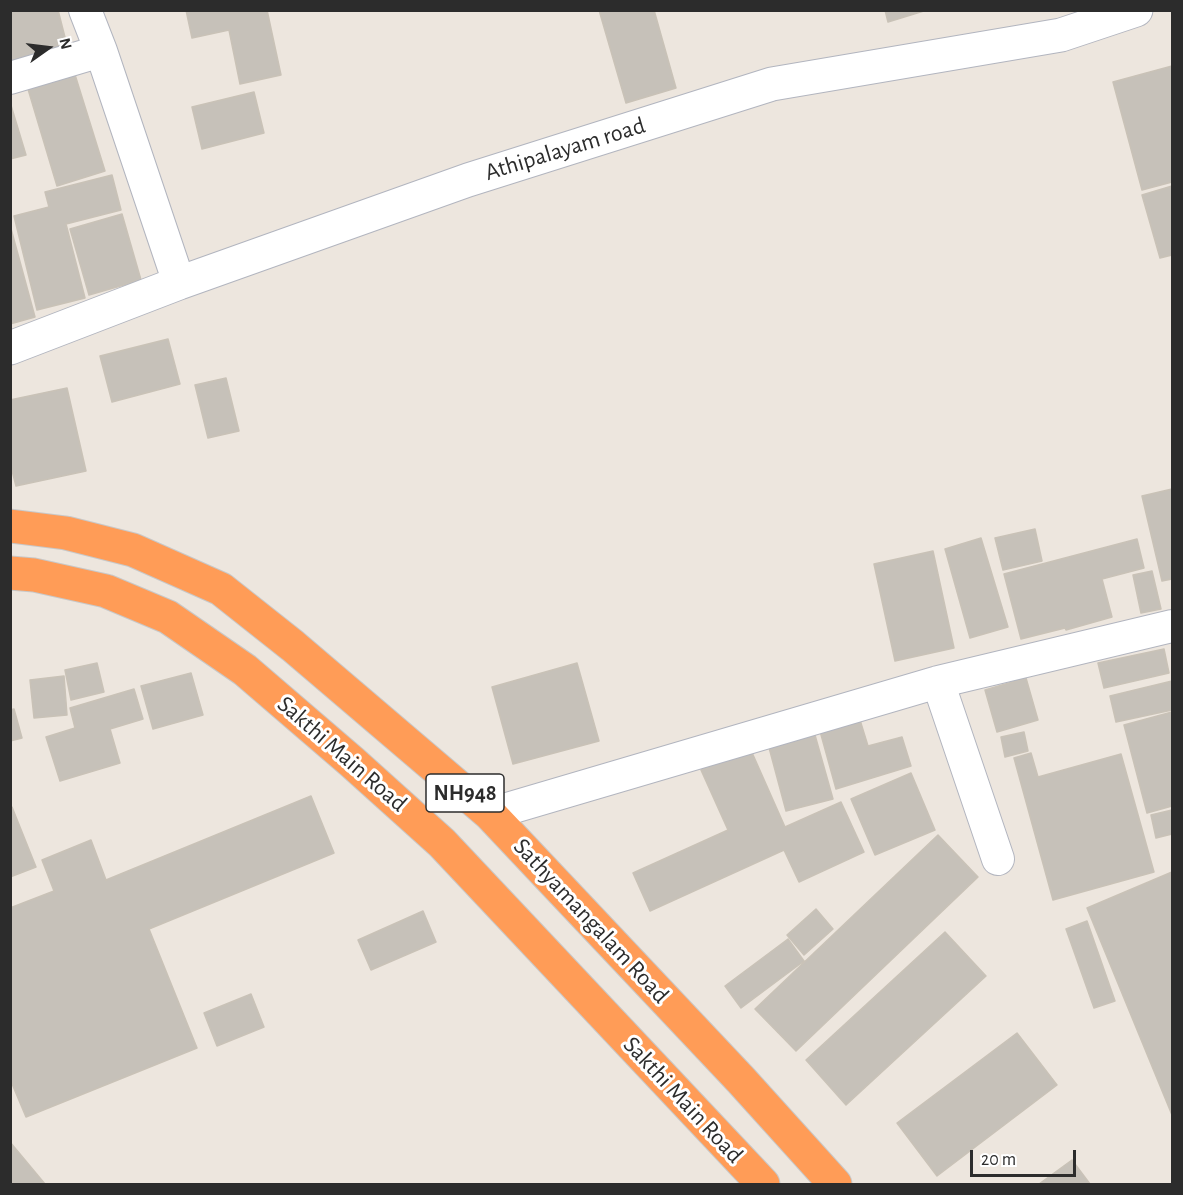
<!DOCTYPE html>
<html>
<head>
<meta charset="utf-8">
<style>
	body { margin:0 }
	#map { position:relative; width:1183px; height:1195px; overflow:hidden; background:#ede6de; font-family:"Alegreya Sans",sans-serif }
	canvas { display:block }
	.frame { position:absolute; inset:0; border:12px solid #2c2c2c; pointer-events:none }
	.north { position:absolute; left:18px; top:18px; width:60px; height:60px; -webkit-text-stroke:4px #fff; paint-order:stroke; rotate:76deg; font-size:16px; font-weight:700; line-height:24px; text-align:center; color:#2c2c2c }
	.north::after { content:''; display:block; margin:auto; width:21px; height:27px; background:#2c2c2c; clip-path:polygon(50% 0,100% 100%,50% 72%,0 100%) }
	.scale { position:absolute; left:970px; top:1150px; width:106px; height:27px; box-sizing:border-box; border:3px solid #2c2c2c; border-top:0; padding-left:8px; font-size:18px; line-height:21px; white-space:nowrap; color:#2c2c2c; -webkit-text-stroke:4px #fff; paint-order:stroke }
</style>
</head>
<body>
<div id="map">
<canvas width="1183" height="1195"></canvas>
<div class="frame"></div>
<div class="north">N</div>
<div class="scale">20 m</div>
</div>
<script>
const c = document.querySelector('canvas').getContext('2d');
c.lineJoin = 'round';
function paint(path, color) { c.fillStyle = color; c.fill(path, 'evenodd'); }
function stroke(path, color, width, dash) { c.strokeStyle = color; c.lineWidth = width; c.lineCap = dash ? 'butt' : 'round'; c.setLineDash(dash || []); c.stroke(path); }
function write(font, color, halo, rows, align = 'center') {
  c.font = font + ' "Alegreya Sans",sans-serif'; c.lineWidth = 6; c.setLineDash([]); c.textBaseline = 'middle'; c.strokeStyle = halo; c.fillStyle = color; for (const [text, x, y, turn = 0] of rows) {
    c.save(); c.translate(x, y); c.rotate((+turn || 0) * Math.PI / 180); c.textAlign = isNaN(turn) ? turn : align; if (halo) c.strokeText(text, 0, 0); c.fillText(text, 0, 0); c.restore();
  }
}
const building = new Path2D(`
	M10,10H58L69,53L14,69L10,56Z
	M186,10H267L281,75L240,84L229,30L192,38Z
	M599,10H654L676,88L626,103Z
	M885,10H927L888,22Z
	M72,65L105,171L57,186L25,79Z
	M1172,66V182L1142,190L1113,82Z
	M254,92L264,133L202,149L192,107Z
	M10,102L26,155L10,159Z
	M112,175L121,210L66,224L85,298L37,310L14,216L49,207L45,192Z
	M1172,186V255L1160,258L1142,195Z
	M122,214L141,280L89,295L70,229Z
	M10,225L35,317L10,324Z
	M168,339L180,384L112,402L100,356Z
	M226,378L239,431L208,438L195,385Z
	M67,388L86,471L16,486L10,463V400Z
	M1172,489V579L1162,581L1142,496Z
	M1035,529L1042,561L1003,570L995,538Z
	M981,538L1008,627L970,638L945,549Z
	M1137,539L1144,568L1102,579L1112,617L1066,630L1065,628L1021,639L1004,574Z
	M933,551L954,648L895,661L874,564Z
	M1152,571L1161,609L1141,613L1133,575Z
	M1164,649L1169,673L1104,688L1098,663Z
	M97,663L104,692L71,700L65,670Z
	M577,663L599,741L513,764L492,687Z
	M191,673L203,715L153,729L141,686Z
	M64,676L67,715L34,718L30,680Z
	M1026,678L1038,720L997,732L985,690Z
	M1172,681V710L1116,722L1110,696Z
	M134,689L143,719L110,729L120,763L60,781L46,737L75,728L70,708Z
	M14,709L22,738L10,741V710Z
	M1172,712V806L1147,813L1124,725Z
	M860,720L868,746L902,737L911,766L836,789L820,731Z
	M813,728L833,799L786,811L767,740Z
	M1024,732L1028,751L1005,757L1001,737Z
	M750,748L785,827L841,802L864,852L799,882L784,850L650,911L633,873L728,830L701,770Z
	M1031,753L1038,777L1121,754L1154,872L1053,900L1014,758Z
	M911,773L935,830L875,855L851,799Z
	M311,796L334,853L149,929L197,1048L26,1117L10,1079V908L54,891L42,860L91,840L106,880Z
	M10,807H12L36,867L10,877Z
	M1172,810V834L1156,838L1151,815Z
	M938,835L978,877L796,1051L755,1009Z
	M1172,872V1115L1087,908Z
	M816,909L833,929L804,955L787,935Z
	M423,911L436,942L371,970L358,940Z
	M1087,921L1115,1001L1094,1008L1066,929Z
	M945,932L986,976L846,1105L806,1060Z
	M788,939L804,961L741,1008L725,986Z
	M251,994L264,1027L217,1046L204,1013Z
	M1017,1033L1057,1085L937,1176L897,1123Z
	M10,1142L45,1184H10Z
	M1072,1160L1090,1184H1039Z`);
const street = new Path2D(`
	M85,10L101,51
	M10,78L101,51L179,283
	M938,682L998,859
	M490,814L938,682L1172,626`);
const secondary = new Path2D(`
	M10,348L179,283L468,180L772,84L1061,35L1136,10`);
const highway = new Path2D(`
	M10,526L66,533L133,550L221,589L293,646L490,814L741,1080L835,1184
	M10,573L34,575L106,591L168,617L245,670L352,762L442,843L763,1184`);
const shields = [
	[465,793,78]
];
const shieldNames = [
	["NH948",465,793]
];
const streetNames = [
	["Athipalayam road",565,149,-17],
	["Sakthi Main Road",342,754,41],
	["Sathyamangalam Road",591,921,47],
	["Sakthi Main Road",683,1100,47]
];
paint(building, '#c6c1b9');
stroke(building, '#c9c2b7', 1.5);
stroke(street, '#b2b5bf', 34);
stroke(secondary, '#b2b5bf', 35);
stroke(highway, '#c8c8c8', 35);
stroke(street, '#fff', 32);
stroke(secondary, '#fff', 33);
stroke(highway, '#ff9c57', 33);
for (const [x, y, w] of shields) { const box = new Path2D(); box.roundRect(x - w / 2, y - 19, w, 38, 4.5); c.fillStyle = '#fff'; c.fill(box); stroke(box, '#2c2c2c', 1.5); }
write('bold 22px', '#2c2c2c', null, shieldNames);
write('24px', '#2c2c2c', '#fff', streetNames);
</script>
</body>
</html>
